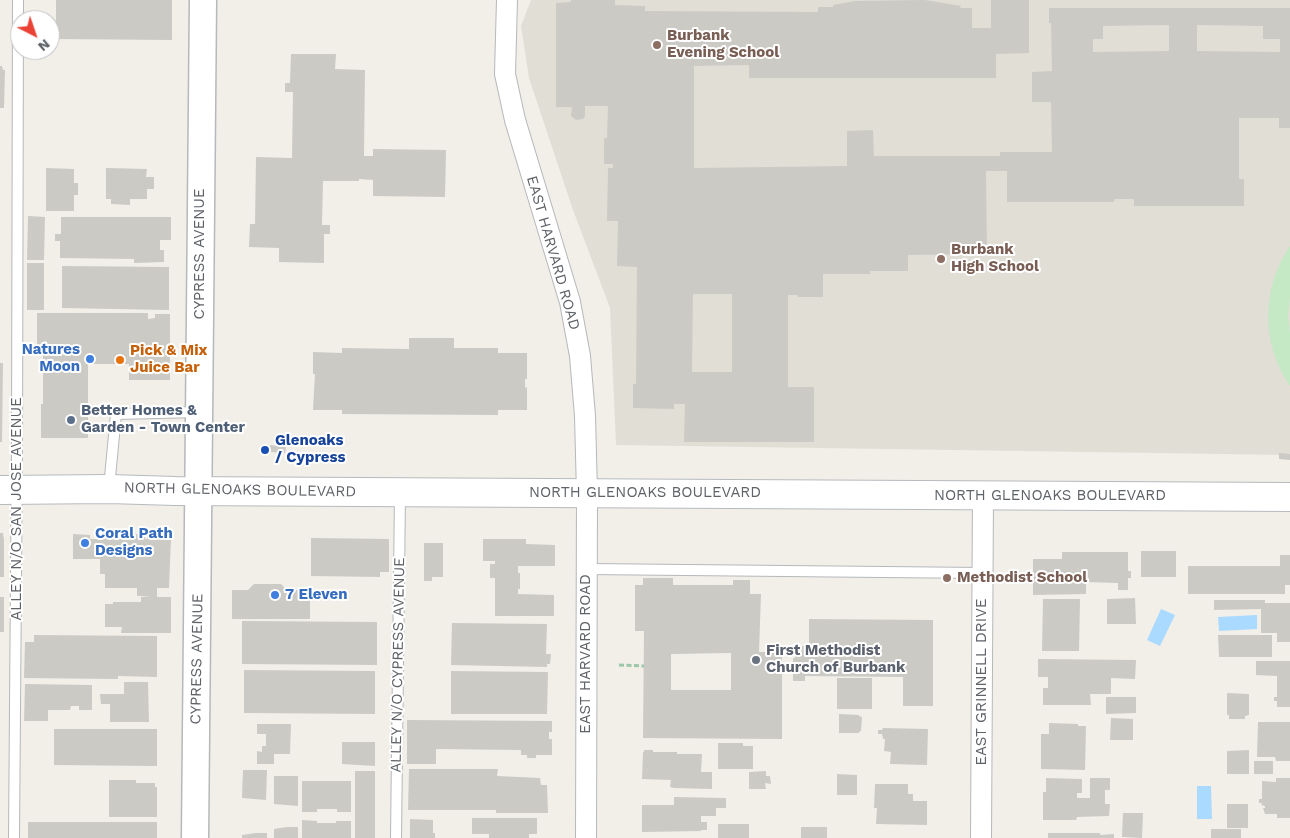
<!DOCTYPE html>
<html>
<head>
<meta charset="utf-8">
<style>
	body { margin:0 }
	#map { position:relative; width:1290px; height:838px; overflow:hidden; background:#f1efe8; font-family:"Work Sans",sans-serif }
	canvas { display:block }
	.north { position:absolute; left:10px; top:10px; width:50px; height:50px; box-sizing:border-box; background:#fff; border:1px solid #bfc1c3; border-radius:50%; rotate:139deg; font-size:14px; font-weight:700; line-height:20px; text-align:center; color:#5f6368 }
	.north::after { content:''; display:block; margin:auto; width:18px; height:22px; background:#ea4335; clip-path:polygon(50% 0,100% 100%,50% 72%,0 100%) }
</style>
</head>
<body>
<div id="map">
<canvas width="1290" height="838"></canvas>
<div class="north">N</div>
</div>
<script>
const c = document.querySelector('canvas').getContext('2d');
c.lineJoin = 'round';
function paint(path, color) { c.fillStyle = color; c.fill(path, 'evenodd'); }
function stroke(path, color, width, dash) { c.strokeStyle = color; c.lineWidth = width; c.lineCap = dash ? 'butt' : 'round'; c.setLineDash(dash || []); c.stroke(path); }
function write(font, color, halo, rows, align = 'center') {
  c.font = font + ' "Work Sans",sans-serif'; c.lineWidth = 4; c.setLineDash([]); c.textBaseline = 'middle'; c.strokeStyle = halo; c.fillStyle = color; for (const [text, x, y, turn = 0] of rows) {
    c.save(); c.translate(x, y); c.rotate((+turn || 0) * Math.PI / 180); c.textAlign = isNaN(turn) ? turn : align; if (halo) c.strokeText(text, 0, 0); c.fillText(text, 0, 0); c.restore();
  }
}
const education = new Path2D(`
	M531,0H1290V455L616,445L610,308L573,210L529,78L521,26Z`);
const green = new Path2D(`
	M1290,246V297L1288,315L1290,334V386C1261,344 1261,288 1290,246Z`);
const water = new Path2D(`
	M1161,609L1175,615L1160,646L1147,640Z
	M1257,615V629L1219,631L1218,617Z
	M1197,786H1211L1212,819H1197Z`);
const building = new Path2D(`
	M56,0H172V40L56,39Z
	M571,0H615V5L645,6V11L818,12V7H833V5L855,1L925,0L961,6L960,8H972V28H991V0H1029V53L996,54V78H749V65L694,66V168L847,166V131L873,130L874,156H1000V152H1052L1051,102H1032V72L1052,71L1051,23H1049V8H1290V128H1279V118H1239V179H1244V206H1134V199H1114V202H1007V171H986L987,254L908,255V271H870V274H823V297H798V295H788V387H814V442H684L685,404H674V409L633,408V384H636L637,267L617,266L618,221H607L608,168H613V164H604V138H607L608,106H585V116L583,119L576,120L571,116L572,107H556V3L571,2ZM1169,25V51L1093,52V39H1103V26ZM1197,25L1263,26V39H1280V52L1197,51ZM693,294H732V372H692Z
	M291,54H336L335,69L365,70L364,156H373V149L446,150L445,197L373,196V180L359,179V181H323L322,225H330V234H324V263L279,262V248L249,247L250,224H255L256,157L292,158L293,92H285V83H290Z
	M0,66H2L3,70H5L4,108H0Z
	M46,168L74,169V183H78V195H74V211H46Z
	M106,168L147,169L146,177H154V189H147V199H130V205L111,204V199H106Z
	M28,216L45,217L44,260H27Z
	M61,217H171V240H160V250H164V262L134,263V259L60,258V241H55V234H61Z
	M27,263H44V310H27Z
	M62,266L169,267V310L62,308Z
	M37,313H148V319L155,318V314H170V380H129V364H88V438H41V404H43V348H37Z
	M409,338H454V348H498V353H527V379H525V388L527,387V410H498V415L342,414V410H313L315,374H313V352L342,353V348L409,349Z
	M0,363H3L2,442H0Z
	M270,445L286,447L285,453L270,452Z
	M1279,453L1290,454V460L1279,459Z
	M0,533H3L4,540V577H0Z
	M73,534L90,535V539H99L98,534L122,535L121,539H124V534H145V539H147L148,534H169V539H171L169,588H157V597H171V633H121L122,627H105V604H113V602H141V597L151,596H137V588H105V574H100V559H73Z
	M311,538L389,539V572H380V577L311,576Z
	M483,539H526V544L555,545V566H518V573H520V589H518V594L554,595V616H495V578H490V564H495V561H483Z
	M424,543H443V577H432V581H424Z
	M1141,551H1176V577H1141Z
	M1062,552H1128V571H1131V578H1128V590H1118V583L1086,582V594L1033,595V559H1062Z
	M1280,555H1290V585H1285V594H1188V566H1280Z
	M643,578H673V585H733V580H750V594H761L759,652H782V739L643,738L644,631H635V585H643ZM731,653V690H671V654Z
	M254,584H281L287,590H310V619H232V590H248Z
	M0,597H4V632H0Z
	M1135,598L1136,624H1107V599Z
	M1043,599H1080L1079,651H1042Z
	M1214,600H1265V603H1290V642H1277V633H1261V609L1214,610Z
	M809,619L933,620V706H903V677L805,676V681H793V658H795V646H809Z
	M242,621L377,622V665L242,664Z
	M452,623L547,624L546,654H551L550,664H547V667L451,665Z
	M34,635L157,636V677L118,676V679L24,678L25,642H34Z
	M1218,635H1272V657H1219Z
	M1038,659L1136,660L1135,679L1111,678V694H1090L1091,705H1043V688H1048V677H1038Z
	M1256,661H1290V707H1277V701H1274V697H1277V676L1256,675Z
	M244,670L375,671V714L244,713Z
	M451,671L548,672L547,714H451Z
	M837,678H872V709H837Z
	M124,682H148L149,722H110V704H101L100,694H124Z
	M25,684L92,685V710H79V706H71L70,710H48V721H24Z
	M1227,693L1249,694V715L1245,716V719H1229V715H1227Z
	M1106,697H1136V713L1106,714Z
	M839,714L859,715V716L862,717L861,731L859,732V733H839Z
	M1111,718L1133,719V740H1110Z
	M407,720L552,721V732H549V739H552V755H536V758H527V755H521V750L436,749V764H407Z
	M1258,722H1290V761H1276L1275,757H1257Z
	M1049,723L1078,724V726H1086L1085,770L1041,769V734H1049Z
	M257,724H291L290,754H274V764H257V751L262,752V746H266V734H257Z
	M883,728L928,729L927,765L890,764L891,752L884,751L885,739H883L882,734H878V730H882Z
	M54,729H157V766L54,765Z
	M342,742H375V766L342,764Z
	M718,743H743V746H753V769H718Z
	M644,750H653V752H677V754H702L701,772H712V789L674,788L670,787L671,780L642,779L643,752H644Z
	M1249,750V774H1227V751Z
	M1254,761H1273V774H1254Z
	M409,769H498L497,776L540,778L541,785H547L548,813H496V810H408Z
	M243,770H267L266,800L242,798Z
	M355,771H375V838H355Z
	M766,771V776H770L771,784L765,783L766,789H749V772Z
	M837,774L857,775V795H837Z
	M274,776H298V806L274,804Z
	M1046,778L1082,779V793H1077V798H1090V778H1110V790H1105V804H1110L1109,816L1077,817L1076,820H1043V792H1046Z
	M1276,778H1290V818H1277V814H1265L1263,808H1265V806L1261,805L1262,803H1259V799H1262V781L1276,782Z
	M109,780H136V783H155V787H157V817H109Z
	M302,781H351V812H337V809H317V812H302Z
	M875,784H908V794H913V801H927V825L876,824L877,808H874Z
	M674,797L726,798V808H716V816H701V822H707V830H701V831L642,832V805H674Z
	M1227,804H1248V828H1227Z
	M1123,813H1143L1142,838L1122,837Z
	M472,818H537V834H529V838H489V834H472Z
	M410,819L433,820V833H435V838H410Z
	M302,820L317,821V823H336V821H351V838H302Z
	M28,822H157V838H28Z
	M718,824H749V838H718Z
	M287,827H298V838H274V829Z
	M801,827H827V838H801Z
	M1211,829H1241V838H1211Z
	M256,833H267V838H242V835Z
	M1048,833H1100V835L1114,834V838H1048Z`);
const path = new Path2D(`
	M619,665L644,666`);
const service = new Path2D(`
	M109,488L116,414L199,412
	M587,569L982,573
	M14,838L17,449L18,0
	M396,838L400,493`);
const minor = new Path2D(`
	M507,0L505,74L515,120L570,302L580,356L585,416L587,493L586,838
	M981,838L983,495`);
const tertiary = new Path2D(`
	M195,838L203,0`);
const secondary = new Path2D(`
	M0,490L109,489L175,491L1290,497`);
const markers = [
	[657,45,5,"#8d6e63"],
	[941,259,5,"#8d6e63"],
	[90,359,5,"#3f7fe0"],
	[120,360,5,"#e8710a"],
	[71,420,5,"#5c6f8a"],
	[265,450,5,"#1a4fb4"],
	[85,543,5,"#3f7fe0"],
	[947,578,5,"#8d6e63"],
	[275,595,5,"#3f7fe0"],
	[756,660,5,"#6b7280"]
];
const educationNames = [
	["Burbank",667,36],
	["Evening School",667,53],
	["Burbank",951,250],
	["High School",951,267],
	["Methodist School",957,578]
];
const streetNames = [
	["EAST HARVARD ROAD",553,253,74],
	["CYPRESS AVENUE",200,254,-90],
	["NORTH GLENOAKS BOULEVARD",240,490,1],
	["NORTH GLENOAKS BOULEVARD",645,493],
	["NORTH GLENOAKS BOULEVARD",1050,496],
	["ALLEY N/O SAN JOSE AVENUE",17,509,-90],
	["EAST HARVARD ROAD",586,654,-90],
	["CYPRESS AVENUE",197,659,-89],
	["ALLEY N/O CYPRESS AVENUE",398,665,-89],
	["EAST GRINNELL DRIVE",982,682,-90]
];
const shopNames = [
	["Natures",80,350,"right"],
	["Moon",80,367,"right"],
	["Coral Path",95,534],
	["Designs",95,551],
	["7 Eleven",285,595]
];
const foodNames = [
	["Pick & Mix",130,351],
	["Juice Bar",130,368]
];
const serviceNames = [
	["Better Homes &",81,411],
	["Garden - Town Center",81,428]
];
const transitNames = [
	["Glenoaks",275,441],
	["/ Cypress",275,458]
];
const worshipNames = [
	["First Methodist",766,651],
	["Church of Burbank",766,668]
];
paint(education, '#e1ded6');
paint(green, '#c5e8c5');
paint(water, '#aadaff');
paint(building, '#cccac5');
stroke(service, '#b5b8bc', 12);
stroke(minor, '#b5b8bc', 22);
stroke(tertiary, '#b5b8bc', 29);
stroke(secondary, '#b6babf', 30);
stroke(path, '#9cc7a9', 3, [5, 2.5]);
stroke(service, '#fff', 10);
stroke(minor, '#fff', 20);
stroke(tertiary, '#fff', 26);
stroke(secondary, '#fff', 28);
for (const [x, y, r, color] of markers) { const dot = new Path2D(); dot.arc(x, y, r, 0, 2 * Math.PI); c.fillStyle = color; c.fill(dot); stroke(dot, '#fff', 2); }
write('bold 15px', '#785e54', '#fff', educationNames, 'left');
write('15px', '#5f6368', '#fff', streetNames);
write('bold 15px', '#366cbe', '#fff', shopNames, 'left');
write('bold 15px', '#c56008', '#fff', foodNames, 'left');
write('bold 15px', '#4e5e75', '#fff', serviceNames, 'left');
write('bold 15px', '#164399', '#fff', transitNames, 'left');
write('bold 15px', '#5b616d', '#fff', worshipNames, 'left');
</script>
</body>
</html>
